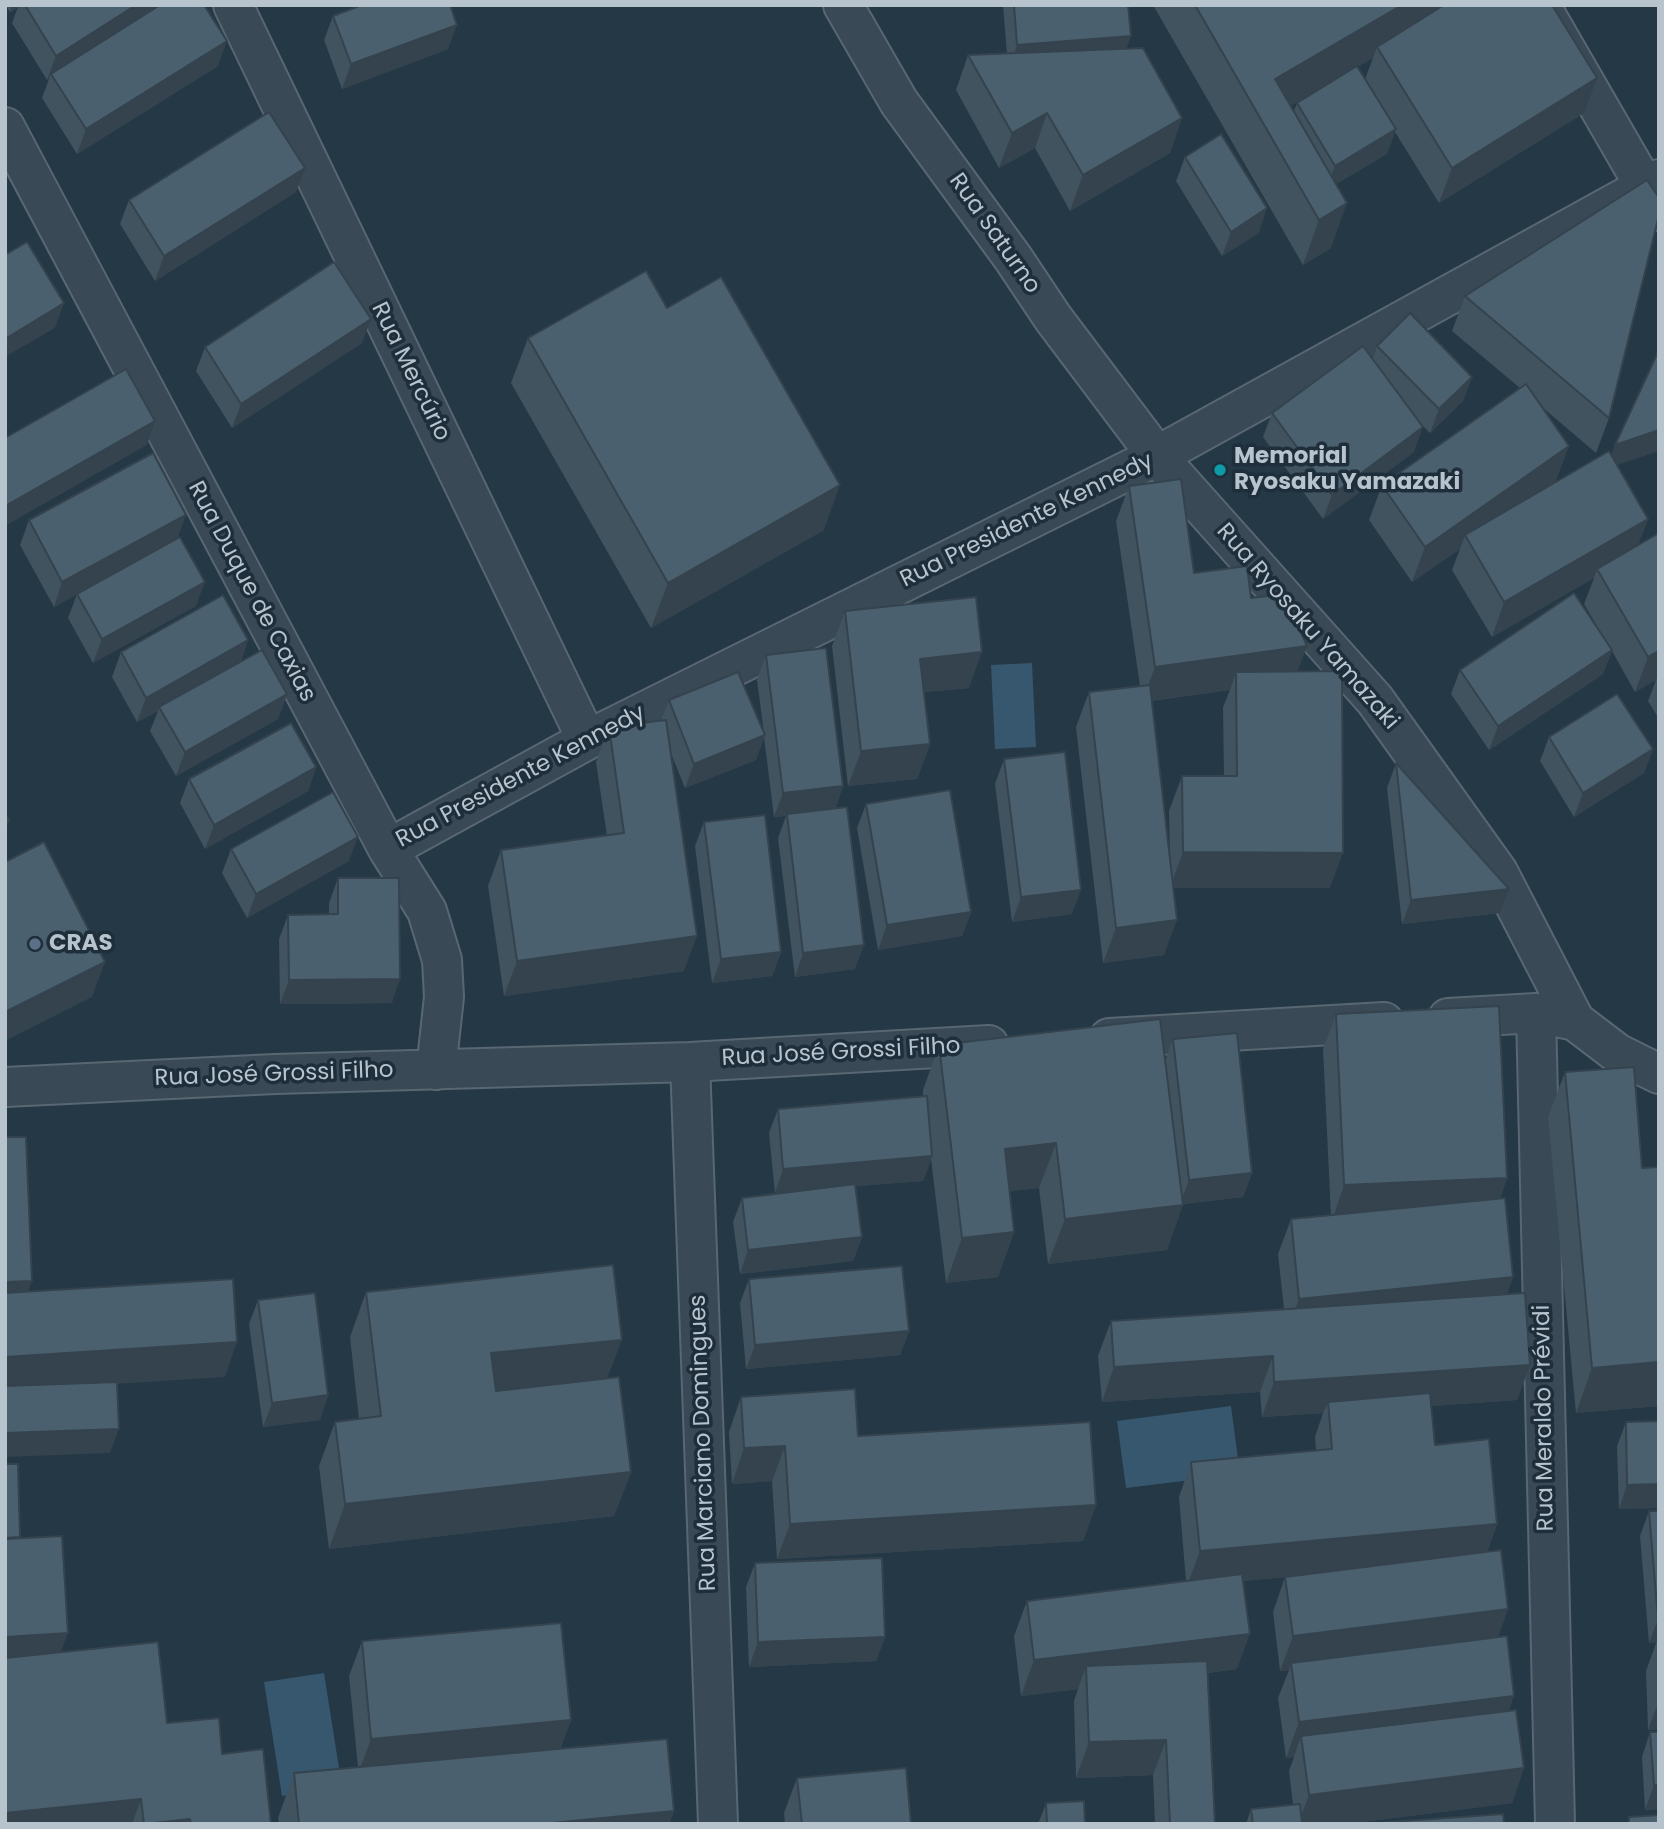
<!DOCTYPE html>
<html>
<head>
<meta charset="utf-8">
<style>
	body { margin:0 }
	#map { position:relative; width:1664px; height:1829px; overflow:hidden; background:#243846; font-family:Poppins,sans-serif }
	canvas { display:block }
	.frame { position:absolute; inset:0; border:7px solid #b7c4ce; pointer-events:none }
</style>
</head>
<body>
<div id="map">
<canvas width="1664" height="1829"></canvas>
<div class="frame"></div>
</div>
<script>
const c = document.querySelector('canvas').getContext('2d');
c.lineJoin = 'round';
function paint(path, color) { c.fillStyle = color; c.fill(path, 'evenodd'); }
function stroke(path, color, width, dash) { c.strokeStyle = color; c.lineWidth = width; c.lineCap = dash ? 'butt' : 'round'; c.setLineDash(dash || []); c.stroke(path); }
function write(font, color, halo, rows, align = 'center') {
  c.font = font + ' Poppins,sans-serif'; c.lineWidth = 7; c.setLineDash([]); c.textBaseline = 'middle'; c.strokeStyle = halo; c.fillStyle = color; for (const [text, x, y, turn = 0] of rows) {
    c.save(); c.translate(x, y); c.rotate((+turn || 0) * Math.PI / 180); c.textAlign = isNaN(turn) ? turn : align; if (halo) c.strokeText(text, 0, 0); c.fillText(text, 0, 0); c.restore();
  }
}
const water = new Path2D(`
	M1032,663L1036,747L995,749L991,665Z
	M1231,1406L1240,1474L1126,1488L1117,1421Z
	M324,1673L342,1787L282,1796L264,1682Z`);
const street = new Path2D(`
	M233,5L587,740
	M843,5L899,102L1013,258L1053,318L1157,456L1375,700L1498,872L1575,1021
	M1540,5L1659,211
	M5,127L388,849L427,911L442,960L444,997L436,1070
	M388,849L587,740L1157,456L1659,179
	M1536,1013L1555,1824
	M1448,1018L1536,1013L1575,1021L1617,1053L1659,1074
	M1109,1038L1384,1022
	M690,1062L718,1824
	M5,1087L275,1074L690,1062L989,1045`);
const wall = new Path2D(`
	M5,5H204L218,66L77,154L42,98L49,79L47,80L12,23L18,7L10,12Z
	M1003,5H1128L1131,36L1126,49L1182,118L1170,153L1070,211L1035,148L999,168L956,90L968,55L1007,54Z
	M1153,5H1552L1584,113L1439,203L1395,132L1387,154L1336,184L1331,248L1303,265ZM1373,58L1365,79L1357,67ZM1339,77L1297,103L1294,111L1290,106Z
	M333,16L448,49L342,89L324,40Z
	M1185,157L1259,233L1222,256L1176,181Z
	M296,192L155,281L120,224L129,200Z
	M1465,296L1609,418L1596,453L1542,407L1556,481L1611,455L1615,445L1617,465L1648,519L1638,545L1659,533V719L1648,701L1656,680L1635,692L1612,651L1603,674L1489,750L1451,694L1460,670L1603,636L1584,604L1594,578L1492,637L1452,570L1460,549L1412,582L1369,520L1382,485L1520,388L1452,331Z
	M667,308L824,530L651,628L511,383L528,338Z
	M362,343L232,428L196,371L205,347Z
	M1377,346L1472,377L1463,401L1430,433L1419,422L1414,452L1323,519L1263,437L1272,413L1373,359Z
	M1129,486L1194,573L1251,598L1298,672L1330,888H1173L1164,955L1103,963L1076,727L1089,692L1140,686L1116,521ZM1230,690L1223,707L1224,776H1182L1169,811L1170,857L1151,701Z
	M29,520L178,538L196,606L93,663L68,618L77,594L54,607L20,545Z
	M845,611L969,688L924,692L930,744L917,779L848,786L832,646Z
	M248,640L241,661L287,694L278,719L176,776L150,731L158,711L137,722L112,677L121,652Z
	M766,655L843,786L835,809L855,969L795,977L778,838L786,816L774,817L764,737L756,760L685,788L670,751L684,971L504,996L488,886L501,850L607,836L596,762L609,727L661,720L669,700L764,733L757,680Z
	M1549,737L1653,749L1644,773L1574,817L1540,761Z
	M1004,759L1072,914L1012,922L995,784Z
	M1396,763L1509,889L1500,913L1402,924L1387,788Z
	M316,767L308,791L205,849L180,803L189,779Z
	M866,804L971,912L962,936L878,950L857,828Z
	M704,822L781,952L772,976L712,983L695,846Z
	M231,849L349,861L247,918L222,873Z
	M338,878L392,1003L280,1004L279,939L288,915L329,914V903Z
	M1336,1014L1507,1178L1500,1198L1513,1277L1507,1294L1530,1365L1517,1400L1431,1406L1435,1445L1497,1524L1487,1552L1508,1609L1498,1637L1509,1710L1524,1768L1512,1803L1346,1824H1246L1251,1809L1293,1804L1289,1771L1294,1757L1286,1758L1278,1698L1289,1670L1280,1671L1273,1612L1285,1577L1243,1581L1237,1669L1208,1673L1215,1824H1155L1153,1775L1076,1778L1074,1701L1078,1689L1021,1696L1014,1636L1027,1601L1186,1581L1179,1497L1191,1462L1316,1451L1315,1437L1323,1413L1262,1417L1260,1392L1102,1402L1098,1356L1111,1321L1284,1309L1278,1254L1291,1219L1331,1215L1323,1049Z
	M1173,1039L1252,1173L1243,1197L1183,1204L1167,1250L1048,1264L1039,1188L1010,1191L1014,1232L998,1277L946,1283L931,1159L923,1181L855,1186L862,1237L853,1261L740,1274L733,1222L742,1198L775,1193L769,1133L778,1109L923,1096V1090L939,1045L1165,1061Z
	M1565,1072L1642,1168L1659,1167V1406L1576,1413L1548,1117Z
	M749,1279L909,1331L900,1355L746,1369L740,1303Z
	M366,1292L608,1378L631,1472L614,1516L329,1549L319,1466L335,1422L359,1419L350,1337Z
	M258,1300L328,1395L320,1420L263,1427L249,1324Z
	M741,1397L858,1436L1096,1505L1083,1541L777,1559L772,1481L732,1484L729,1432Z
	M1659,1421V1508L1619,1509L1617,1446L1626,1422Z
	M1649,1511H1659V1729L1648,1730L1646,1671L1656,1643H1649L1640,1536Z
	M20,1538L61,1652L167,1723L222,1754L271,1824H5Z
	M755,1563L885,1637L876,1661L749,1667L746,1587Z
	M362,1641L571,1720L560,1749L674,1811L669,1824H279L278,1818L294,1773L358,1767L349,1676Z
	M1650,1732L1659,1809L1645,1810L1642,1757Z
	M797,1778L911,1824H785L784,1813Z
	M1046,1803L1085,1824H1038Z`);
const shadedWall = new Path2D(`
	M12,5H19L10,12Z
	M136,5H166L51,74L49,79L47,80L56,56Z
	M1402,5H1463L1377,47L1373,58L1262,122L1275,79Z
	M457,25L448,49L342,89L351,64Z
	M1131,36L1122,61L1009,70L1017,45Z
	M227,41L218,66L77,154L86,129Z
	M1597,78L1584,113L1439,203L1452,168Z
	M1047,113L1035,148L999,168L1012,133Z
	M1182,118L1170,153L1070,211L1083,175Z
	M1396,129L1387,154L1326,190L1335,166Z
	M305,168L296,192L155,281L164,256Z
	M1347,203L1331,248L1303,265L1319,220Z
	M1267,208L1259,233L1222,256L1231,232Z
	M64,303L55,328L5,357V339Z
	M371,319L362,343L232,428L241,404Z
	M1472,377L1463,401L1430,433L1439,409Z
	M155,421L147,445L5,526V506Z
	M1423,427L1414,452L1323,519L1332,495Z
	M1659,430V451L1606,469L1615,445Z
	M1569,446L1556,481L1465,535L1460,549L1412,582L1425,547Z
	M840,485L824,530L651,628L668,583Z
	M186,515L177,540L54,607L62,582Z
	M1648,519L1635,554L1597,569L1594,578L1492,637L1504,602Z
	M205,582L196,606L93,663L102,639Z
	M248,640L239,665L159,707L158,711L137,722L146,698Z
	M1307,646L1294,681L1236,672L1230,690L1142,702L1155,667Z
	M1612,650L1603,674L1489,750L1498,726Z
	M1659,651V672L1656,680L1635,692L1648,657Z
	M982,652L969,688L908,694L920,659Z
	M287,694L278,719L176,776L185,752Z
	M765,735L756,760L685,788L694,764Z
	M930,744L917,779L848,786L861,751Z
	M1653,749L1644,773L1574,817L1583,793Z
	M316,767L308,791L205,849L214,825Z
	M843,786L834,810L774,817L783,793Z
	M9,821L5,832V823Z
	M358,837L349,861L247,918L256,894Z
	M1183,852L1343,853L1330,888H1170Z
	M1509,889L1500,913L1402,924L1411,900Z
	M1081,890L1072,914L1012,922L1021,897Z
	M971,912L962,936L878,950L887,925Z
	M1177,920L1164,955L1103,963L1116,928Z
	M697,936L684,971L504,996L517,961Z
	M864,945L855,969L795,977L803,953Z
	M781,952L772,976L712,983L721,959Z
	M105,962L92,997L5,1041V1012Z
	M400,979L392,1003L280,1004L289,980Z
	M1056,1143L1039,1188L988,1194L1005,1149Z
	M932,1156L923,1181L775,1193L783,1169Z
	M1252,1173L1243,1197L1180,1204L1189,1180Z
	M1507,1178L1494,1213L1332,1221L1344,1185Z
	M1183,1205L1167,1250L1048,1264L1065,1219Z
	M1014,1232L998,1277L946,1283L962,1238Z
	M862,1237L853,1261L740,1274L748,1250Z
	M1513,1277L1501,1313L1286,1334L1299,1299Z
	M32,1281L23,1305L5,1306V1282Z
	M909,1331L900,1355L746,1369L755,1345Z
	M622,1340L605,1384L475,1398L491,1353Z
	M237,1342L225,1377L5,1391V1357Z
	M1273,1356L1260,1392L1102,1402L1114,1367Z
	M1659,1362V1406L1576,1413L1592,1368Z
	M1530,1365L1517,1400L1329,1413L1328,1402L1323,1413L1262,1417L1274,1382Z
	M328,1395L320,1420L263,1427L272,1403Z
	M119,1429L110,1453L5,1457V1433Z
	M785,1446L772,1481L732,1484L744,1448Z
	M631,1472L614,1516L329,1549L345,1504Z
	M1659,1484V1508L1619,1509L1627,1485Z
	M1096,1505L1083,1541L777,1559L790,1524Z
	M1497,1524L1484,1559L1187,1586L1200,1551Z
	M1508,1609L1496,1644L1291,1663L1289,1670L1280,1671L1293,1636Z
	M1658,1619L1659,1636L1656,1643H1649Z
	M68,1633L55,1668L5,1671V1637Z
	M1250,1634L1237,1669L1087,1688L1086,1666L1078,1689L1021,1696L1034,1660Z
	M885,1637L876,1661L749,1667L758,1642Z
	M1514,1696L1502,1731L1301,1736L1294,1757L1286,1758L1299,1722Z
	M1659,1701V1729L1648,1730Z
	M571,1720L558,1756L358,1774L371,1739Z
	M1166,1740L1153,1775L1076,1778L1089,1742Z
	M1524,1768L1512,1803L1346,1824H1298L1309,1795Z
	M1654,1785H1659V1809L1645,1810Z
	M141,1799L132,1824H5V1813Z
	M674,1811L669,1824H541Z
	M190,1819L188,1824H144Z`);
const building = new Path2D(`
	M25,5H136L56,56Z
	M160,5H204L227,41L86,129L51,74Z
	M362,5H450L457,25L351,64L333,16Z
	M1014,5H1128L1131,36L1017,45Z
	M1195,5H1402L1275,79L1347,203L1319,220Z
	M1444,5H1552L1597,78L1452,168L1377,47Z
	M1143,48L1182,118L1083,175L1047,113L1012,133L968,55Z
	M1357,66L1396,129L1335,166L1297,103Z
	M269,112L305,168L164,256L129,200Z
	M1221,134L1267,208L1231,232L1185,157Z
	M1647,180L1659,198V215L1609,418L1465,296Z
	M27,242L64,303L5,339V255Z
	M334,262L371,319L241,404L205,347Z
	M646,271L667,308L721,277L840,485L668,583L528,338Z
	M1410,313L1472,377L1439,409L1377,346Z
	M1363,346L1423,427L1332,495L1272,413Z
	M1659,350V430L1615,445Z
	M126,369L155,421L5,506V438Z
	M1526,384L1569,446L1425,547L1382,485Z
	M1609,451L1648,519L1504,602L1465,535Z
	M153,453L186,515L62,582L29,520Z
	M1181,479L1194,573L1247,566L1251,598L1284,594L1307,646L1155,667L1129,486Z
	M1659,533V651L1648,657L1597,569Z
	M180,537L205,582L102,639L77,594Z
	M1574,593L1612,650L1498,726L1460,670Z
	M223,595L248,640L146,698L121,652Z
	M976,597L982,652L920,659L930,744L861,751L845,611Z
	M826,648L843,786L783,793L766,655Z
	M262,650L287,694L185,752L159,707Z
	M1342,671L1343,853L1183,852L1182,776H1237L1236,672Z
	M738,672L765,735L694,764L669,700Z
	M1150,685L1177,920L1116,928L1089,692Z
	M1617,694L1653,749L1583,793L1549,737Z
	M666,720L697,936L517,961L501,850L624,833L609,727Z
	M291,723L316,767L214,825L189,779Z
	M1065,752L1081,890L1021,897L1004,759Z
	M1396,763L1509,889L1411,900Z
	M950,790L971,912L887,925L866,804Z
	M333,792L358,837L256,894L231,849Z
	M847,807L864,945L803,953L787,814Z
	M5,813L9,821L5,823Z
	M765,815L781,952L721,959L704,822Z
	M44,842L105,962L5,1012V862Z
	M338,878H399L400,979L289,980L288,915L338,914Z
	M1499,1006L1507,1178L1344,1185L1336,1014Z
	M1160,1019L1183,1205L1065,1219L1056,1143L1005,1149L1014,1232L962,1238L939,1045Z
	M1237,1033L1252,1173L1189,1180L1173,1039Z
	M1634,1067L1642,1168L1659,1167V1362L1592,1368L1565,1072Z
	M927,1096L932,1156L783,1169L778,1109Z
	M5,1137H26L32,1281L5,1282Z
	M855,1184L862,1237L748,1250L742,1198Z
	M1505,1198L1513,1277L1299,1299L1291,1219Z
	M613,1265L622,1340L491,1353L496,1391L619,1377L631,1472L345,1504L335,1422L381,1416L366,1292Z
	M902,1266L909,1331L755,1345L749,1279Z
	M233,1279L237,1342L5,1357V1293Z
	M315,1293L328,1395L272,1403L258,1300Z
	M1525,1293L1530,1365L1274,1382L1273,1356L1114,1367L1111,1321Z
	M117,1382L119,1429L5,1433V1386Z
	M855,1389L858,1436L1090,1422L1096,1505L790,1524L785,1446L744,1448L741,1397Z
	M1430,1393L1435,1445L1489,1439L1497,1524L1200,1551L1191,1462L1332,1449L1328,1402Z
	M1659,1421V1484L1627,1485L1626,1422Z
	M5,1464H18L20,1537L5,1538Z
	M1649,1511H1659V1619H1658Z
	M62,1536L68,1633L5,1637V1539Z
	M1501,1550L1508,1609L1293,1636L1285,1577Z
	M882,1558L885,1637L758,1642L755,1563Z
	M1242,1574L1250,1634L1034,1660L1027,1601Z
	M561,1623L571,1720L371,1739L362,1641Z
	M1507,1636L1514,1696L1299,1722L1291,1663Z
	M158,1642L167,1723L219,1718L222,1754L263,1749L271,1824H191L190,1819L144,1824L141,1799L5,1813V1658Z
	M1207,1661L1215,1824H1170L1166,1740L1089,1742L1086,1666Z
	M1516,1710L1524,1768L1309,1795L1301,1736Z
	M1650,1732H1659V1785H1654Z
	M667,1739L674,1811L541,1824H299L294,1773Z
	M906,1768L911,1824H802L797,1778Z
	M1084,1801L1085,1824H1047L1046,1803Z
	M1300,1804L1302,1824H1253L1251,1809Z
	M1503,1814L1504,1824H1362Z
	M1659,1815V1824H1629V1817Z`);
const markers = [
	[1220,470,7,"#0f9aa8"],
	[35,944,7,"#5c6f8a"]
];
const streetNames = [
	["Rua Saturno",994,234,55],
	["Rua Mercúrio",410,372,64],
	["Rua Presidente Kennedy",1027,521,-26],
	["Rua Duque de Caxias",251,592,62],
	["Rua Ryosaku Yamazaki",1307,627,49],
	["Rua Presidente Kennedy",521,777,-28],
	["Rua José Grossi Filho",841,1053,-3],
	["Rua José Grossi Filho",274,1075,-2],
	["Rua Meraldo Prévidi",1545,1418,-91],
	["Rua Marciano Domingues",704,1443,-92]
];
const poiNames = [
	["Memorial",1234,457],
	["Ryosaku Yamazaki",1234,483],
	["CRAS",49,944]
];
paint(water, '#37576e');
stroke(street, '#586772', 42);
stroke(street, '#394955', 38);
paint(wall, '#40535f');
paint(shadedWall, '#34434d');
paint(building, '#4b606e');
stroke(building, '#34434d', 2);
for (const [x, y, r, color] of markers) { const dot = new Path2D(); dot.arc(x, y, r, 0, 2 * Math.PI); c.fillStyle = color; c.fill(dot); stroke(dot, '#1e2e3b', 2.5); }
write('23px', '#b7c4ce', '#1e2e3b', streetNames);
write('bold 23px', '#b7c4ce', '#1e2e3b', poiNames, 'left');
</script>
</body>
</html>
